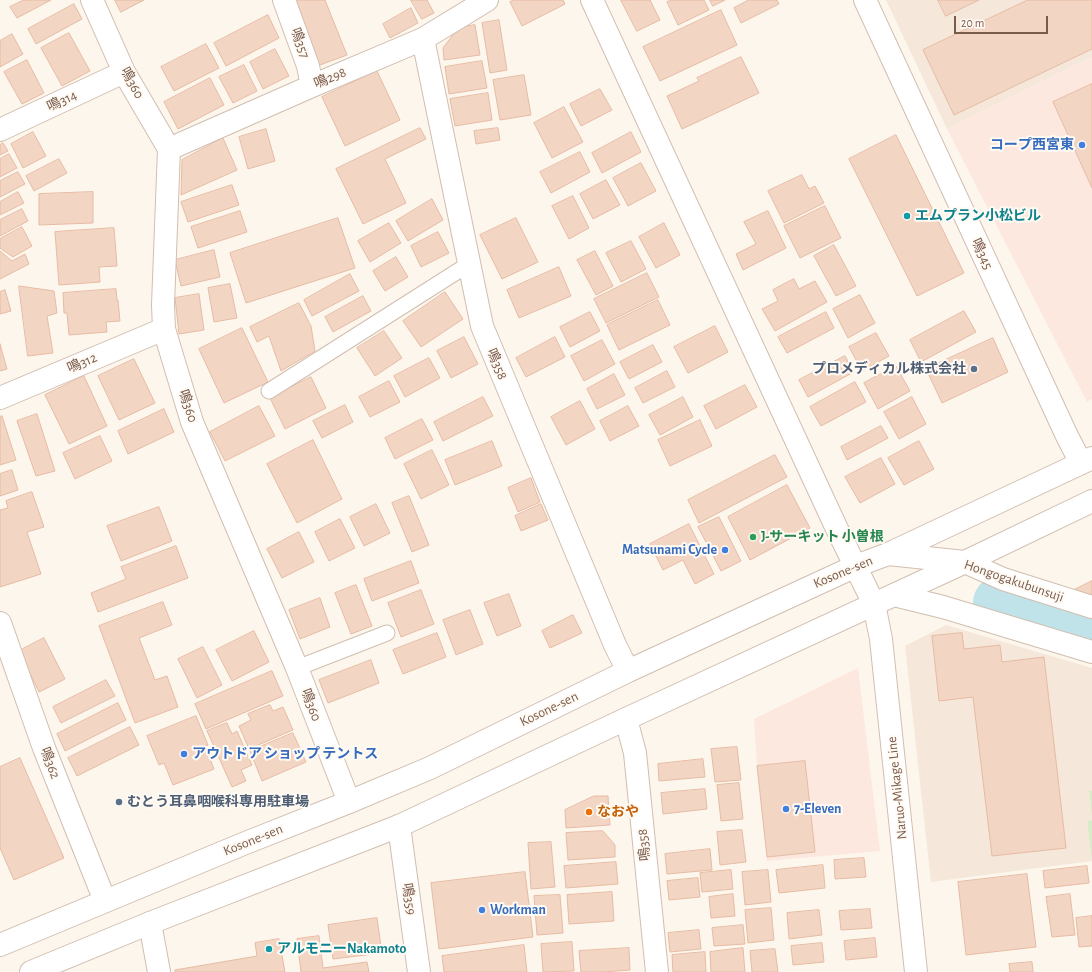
<!DOCTYPE html>
<html>
<head>
<meta charset="utf-8">
<style>
	body { margin:0 }
	#map { position:relative; width:1092px; height:972px; overflow:hidden; background:#fdf6ec; font-family:"Alegreya Sans",sans-serif }
	canvas { display:block }
	.scale { position:absolute; left:954px; top:16px; width:94px; height:18px; box-sizing:border-box; border:2px solid #7a5c4d; border-top:0; padding-left:5px; font-size:12px; line-height:14px; white-space:nowrap; color:#7a5c4d; -webkit-text-stroke:3px #fffaf3; paint-order:stroke }
</style>
</head>
<body>
<div id="map">
<canvas width="1092" height="972"></canvas>
<div class="scale">20 m</div>
</div>
<script>
const c = document.querySelector('canvas').getContext('2d');
c.lineJoin = 'round';
function paint(path, color) { c.fillStyle = color; c.fill(path, 'evenodd'); }
function stroke(path, color, width, dash) { c.strokeStyle = color; c.lineWidth = width; c.lineCap = dash ? 'butt' : 'round'; c.setLineDash(dash || []); c.stroke(path); }
function write(font, color, halo, rows, align = 'center') {
  c.font = font + ' "Alegreya Sans","Noto Sans JP",sans-serif'; c.lineWidth = 4; c.setLineDash([]); c.textBaseline = 'middle'; c.strokeStyle = halo; c.fillStyle = color; for (const [text, x, y, turn = 0] of rows) {
    c.save(); c.translate(x, y); c.rotate((+turn || 0) * Math.PI / 180); c.textAlign = isNaN(turn) ? turn : align; if (halo) c.strokeText(text, 0, 0); c.fillText(text, 0, 0); c.restore();
  }
}
const residential = new Path2D(`
	M886,0H1092V57L947,129Z
	M946,625L1092,668V791L1089,792L1092,820L1087,821L1092,861L931,882L905,646Z`);
const commercial = new Path2D(`
	M1092,57V399L1087,402L947,129Z
	M858,668L880,851L767,861L757,766L754,719Z`);
const green = new Path2D(`
	M1089,791H1092V861L1087,821L1092,820Z`);
const river = new Path2D(`
	M1001,603L1092,631`);
const building = new Path2D(`
	M24,0H51L17,18L10,7Z
	M115,0H144L121,12Z
	M294,0H325L347,55L320,65Z
	M411,0H427L434,13L422,19Z
	M514,0H563L565,4L522,26L510,2Z
	M621,0H650L660,20L637,31Z
	M672,0H704L709,10L678,25L667,2Z
	M710,0H725L713,6Z
	M749,0H777L779,4L741,23L734,8Z
	M938,0H979L946,16Z
	M1028,0H1092V49L954,115L923,50Z
	M74,4L82,19L36,44L28,29Z
	M411,8L418,23L390,38L383,24Z
	M721,10L737,45L660,81L643,47Z
	M268,15L279,38L226,66L214,43Z
	M499,20L507,70L490,73L482,23Z
	M475,25L480,55L444,60L443,48L458,28Z
	M69,33L90,71L62,86L41,48Z
	M12,34L23,54L0,67V41Z
	M206,44L219,68L174,91L161,67Z
	M275,49L289,76L263,89L250,62Z
	M741,57L759,93L682,129L667,96L699,81L697,78Z
	M27,60L44,93L22,104L4,72Z
	M482,61L487,88L449,94L445,67Z
	M244,65L257,91L233,103L219,77Z
	M377,71L400,120L345,146L322,97Z
	M524,75L531,115L500,120L493,80Z
	M210,78L224,105L178,129L164,102Z
	M1092,84V188L1053,102Z
	M600,89L612,110L581,126L570,104Z
	M488,93L492,120L455,126L450,99Z
	M564,107L583,142L552,158L534,123Z
	M420,128L426,139L385,159L406,203L363,224L336,169Z
	M498,128L500,140L476,144L474,131Z
	M266,129L275,161L248,169L239,137Z
	M33,132L46,156L23,168L11,144Z
	M631,132L641,152L602,173L592,153Z
	M896,135L964,273L917,296L849,159Z
	M223,138L237,170L181,195L182,160Z
	M3,143L8,151L0,155V145Z
	M580,152L590,172L551,193L540,172Z
	M9,154L17,168L0,177V159Z
	M59,159L67,173L34,191L26,176Z
	M641,163L656,191L628,206L613,178Z
	M18,172L25,184L0,197V181Z
	M802,175L809,189L815,186L824,203L784,223L768,191Z
	M606,180L620,205L593,219L580,194Z
	M232,185L239,205L188,222L181,202Z
	M18,192L24,203L0,215V202Z
	M93,192V223L39,225V194Z
	M573,196L589,228L569,239L552,206Z
	M432,199L443,220L408,241L396,221Z
	M825,206L841,238L800,258L784,226Z
	M22,209L28,221L0,236V220Z
	M240,211L247,232L198,248L191,227Z
	M768,211L786,248L743,270L736,254L756,244L744,222Z
	M338,218L355,268L246,303L230,253Z
	M516,218L538,262L502,279L480,235Z
	M389,223L401,243L370,262L358,241Z
	M664,223L680,255L656,268L639,237Z
	M22,227L32,246L13,257L0,248V239Z
	M114,228L117,266L99,267L100,282L59,285L55,232Z
	M438,232L449,253L421,267L411,246Z
	M631,241L646,269L621,282L606,253Z
	M834,245L856,286L836,296L814,256Z
	M214,250L220,277L181,286L175,260Z
	M0,251L12,261L25,254L29,264L0,279Z
	M595,251L613,286L596,295L577,260Z
	M396,257L408,277L385,291L373,271Z
	M559,267L571,296L519,318L507,290Z
	M647,273L659,297L606,323L594,299Z
	M350,274L359,291L312,316L304,300Z
	M794,279L799,289L815,281L827,302L775,331L762,309L778,301L773,290Z
	M230,284L237,318L214,322L208,288Z
	M19,286L54,291L57,313L47,316L53,353L28,356Z
	M116,289L117,300H118L120,321L106,322L107,332L69,335L67,313H64L63,293Z
	M5,290L11,311L0,314V292Z
	M445,292L463,319L421,347L403,321Z
	M199,294L204,330L179,334L175,298Z
	M860,295L875,323L848,338L833,309Z
	M363,296L371,311L333,332L325,317Z
	M658,300L670,325L619,350L607,325Z
	M299,303L311,326L315,351L281,371L269,336L257,342L250,327Z
	M964,311L976,332L921,362L910,340Z
	M590,312L600,331L570,347L560,327Z
	M826,312L834,328L787,353L778,337Z
	M715,326L728,352L688,373L674,347Z
	M242,328L268,382L224,403L199,349Z
	M384,331L402,358L375,376L357,348Z
	M876,333L889,356L862,371L849,347Z
	M464,337L478,364L451,378L437,351Z
	M555,337L565,357L526,377L516,358Z
	M993,338L1008,372L942,403L926,369Z
	M602,340L615,364L584,381L571,356Z
	M0,344L7,369L0,371Z
	M653,345L662,362L629,379L620,362Z
	M845,356L854,372L808,397L799,380Z
	M429,358L440,378L405,397L394,376Z
	M134,359L155,403L119,420L98,376Z
	M896,366L910,391L878,409L864,383Z
	M667,371L675,387L643,403L635,388Z
	M614,374L625,395L597,409L587,389Z
	M84,376L107,426L69,444L45,395Z
	M311,377L326,408L285,429L270,398Z
	M389,381L400,402L370,417L359,397Z
	M855,382L866,402L821,426L810,407Z
	M745,385L757,407L716,429L704,406Z
	M483,397L493,416L443,441L434,422Z
	M683,397L693,417L660,435L649,415Z
	M912,397L926,424L899,439L884,412Z
	M580,401L595,429L566,445L551,417Z
	M345,405L353,422L322,438L313,421Z
	M259,406L275,436L225,461L210,432Z
	M628,406L639,426L610,441L600,421Z
	M164,409L174,432L128,454L118,431Z
	M37,414L55,471L36,476L17,421Z
	M2,416L16,460L0,465V417Z
	M422,419L433,440L395,459L385,438Z
	M700,420L712,446L670,466L658,440Z
	M881,426L888,438L847,460L841,447Z
	M100,436L112,461L75,479L63,453Z
	M313,440L342,499L297,523L267,464Z
	M492,441L502,466L455,485L445,460Z
	M919,441L934,469L904,485L888,458Z
	M432,450L449,485L421,499L404,464Z
	M775,455L787,477L699,523L688,500Z
	M881,458L895,484L860,503L845,477Z
	M12,470L18,490L0,496V474Z
	M531,478L540,502L518,512L508,488Z
	M787,485L810,528L750,560L728,517Z
	M32,492L44,527L27,532L41,574L0,587V510L8,508L6,501Z
	M409,496L429,545L412,552L392,503Z
	M376,504L390,533L364,546L350,517Z
	M541,504L548,520L521,531L515,516Z
	M159,507L172,541L121,561L107,526Z
	M719,517L741,561L721,571L698,527Z
	M340,519L355,548L329,561L315,532Z
	M689,524L714,574L695,584L683,560L663,570L650,544Z
	M299,532L314,562L282,578L267,549Z
	M176,546L188,578L98,612L91,593L126,579L121,567Z
	M411,561L419,583L372,601L364,579Z
	M1092,581V595L1074,590Z
	M356,585L372,626L351,634L335,593Z
	M421,590L434,624L401,637L388,603Z
	M509,594L521,626L497,636L484,603Z
	M320,598L330,627L300,639L289,610Z
	M163,602L172,625L139,638L155,680L167,676L178,707L135,723L99,626Z
	M470,610L483,644L456,655L443,620Z
	M573,615L582,633L550,648L542,631Z
	M254,631L269,662L232,681L216,650Z
	M437,633L446,657L403,674L393,650Z
	M962,633L964,649L1000,645L1002,662L1044,657L1066,848L992,856L973,697L939,701L932,636Z
	M44,638L65,679L39,692L19,651Z
	M203,647L222,685L197,698L178,659Z
	M371,660L379,683L328,703L319,680Z
	M272,671L283,696L206,729L195,704Z
	M106,680L115,696L61,723L53,707Z
	M118,703L126,720L65,751L57,734Z
	M270,705L273,711L283,707L293,730L249,749L239,726L251,720L248,714Z
	M196,716L208,745L205,746L214,769L173,785L164,763L159,765L147,736Z
	M227,723L232,734L237,731L252,765L241,770L246,781L232,787L207,731Z
	M130,727L139,745L77,776L68,758Z
	M293,733L306,762L262,781L250,751Z
	M737,747L741,780L715,782L711,749Z
	M20,758L64,858L14,880L0,848V767Z
	M703,759L705,777L659,781L658,764Z
	M805,761L815,852L767,857L757,766Z
	M739,783L743,819L721,821L717,785Z
	M705,789L707,809L663,814L661,793Z
	M594,796H608L610,825L566,828L565,810Z
	M742,830L746,862L720,865L717,832Z
	M603,831L615,845V857L568,860L566,833Z
	M551,842L555,887L531,889L528,843Z
	M710,849L712,870L667,874L665,854Z
	M864,858L866,877L835,879L834,860Z
	M616,862L618,884L566,888L564,866Z
	M823,865L825,888L779,893L776,870Z
	M1087,866L1089,883L1045,888L1043,871Z
	M731,870L733,889L702,892L700,873Z
	M768,870L771,902L745,905L742,872Z
	M525,872L533,937L439,949L431,883Z
	M1027,874L1036,947L966,955L958,882Z
	M698,878L700,897L669,900L667,881Z
	M612,892L614,921L569,924L567,895Z
	M733,894L735,916L711,918L709,897Z
	M1070,894L1075,935L1052,937L1046,897Z
	M560,895L563,933L537,935L534,896Z
	M771,908L774,940L748,943L745,910Z
	M870,909L872,928L841,930L839,911Z
	M819,910L822,935L789,939L787,913Z
	M1092,916V946L1079,947L1076,918Z
	M377,918L382,953L333,959L328,925Z
	M743,925L745,944L714,946L712,928Z
	M699,930L701,949L670,952L668,933Z
	M319,936L323,968L367,962L369,972H301L297,939Z
	M875,938L877,957L846,960L844,941Z
	M279,939L285,972H175V970L257,956L255,943Z
	M572,942L574,971L543,972L541,944Z
	M822,943L824,962L793,965L791,946Z
	M524,945L527,972H444L442,956Z
	M629,948L630,970L603,972H581L579,951Z
	M743,948L745,972H711L710,952Z
	M775,949L778,972H752L750,951Z
	M705,952L706,972H673L672,955Z
	M1032,962L1033,972H1010L1009,964Z`);
const service = new Path2D(`
	M269,391L469,264
	M297,668L387,633`);
const minor = new Path2D(`
	M92,0L124,72L169,149L163,305L164,329L192,422L297,668L349,802
	M284,0L308,66L312,86
	M592,0L837,529L874,604
	M865,0L1067,436L1081,463
	M423,39L482,326L615,645L628,671
	M0,130L124,72
	M169,149L312,86L423,39L487,0
	M0,398L164,329
	M888,554L965,562L1003,579L1092,607
	M894,595L943,607L1092,652
	M0,623L44,748L105,901
	M626,719L635,753L657,972
	M399,826L419,972
	M150,923L159,972`);
const tertiary = new Path2D(`
	M874,604L881,639L916,972
	M0,945L243,844L349,802L430,768L628,671L856,566L888,554L1092,458
	M31,972L150,923L399,826L626,719L965,562L1092,501`);
const markers = [
	[1082,145,4,"#3f7fe0"],
	[907,216,4,"#0f9aa8"],
	[974,369,4,"#5c6f8a"],
	[753,537,4,"#2e9e5b"],
	[725,550,4,"#3f7fe0"],
	[184,754,4,"#3f7fe0"],
	[119,802,4,"#5c6f8a"],
	[786,809,4,"#3f7fe0"],
	[589,812,4,"#e8710a"],
	[482,910,4,"#3f7fe0"],
	[269,949,4,"#0f9aa8"]
];
const streetNames = [
	["鳴357",300,43,70],
	["鳴298",330,78,-23],
	["鳴360",132,83,61],
	["鳴314",62,101,-25],
	["鳴345",982,254,65],
	["鳴312",82,363,-23],
	["鳴358",497,364,67],
	["鳴360",188,406,72],
	["Kosone-sen",843,572,-23],
	["Hongogakubunsuji",1014,581,19],
	["鳴360",311,705,69],
	["Kosone-sen",549,709,-26],
	["鳴362",50,763,69],
	["Naruo-Mikage Line",897,788,-96],
	["Kosone-sen",253,840,-22],
	["鳴358",644,845,-96],
	["鳴359",409,899,82]
];
const shopNames = [
	["コープ西宮東",1074,145,"right"],
	["Matsunami Cycle",717,550,"right"],
	["アウトドア ショップ テントス",192,754],
	["7-Eleven",794,809],
	["Workman",490,910]
];
const cultureNames = [
	["エムプラン小松ビル",915,216],
	["アルモニーNakamoto",277,949]
];
const serviceNames = [
	["プロメディカル株式会社",966,369],
	["むとう耳鼻咽喉科専用駐車場",127,802,"left"]
];
const leisureNames = [
	["J-サーキット 小曽根",761,537]
];
const foodNames = [
	["なおや",597,812]
];
paint(residential, '#f5e8da');
paint(commercial, '#fde8e0');
paint(green, '#d8ecc9');
stroke(river, '#bfe3e8', 56);
paint(building, '#f3d5c3');
stroke(building, '#e6bba3', 1);
stroke(service, '#d1beb0', 17);
stroke(minor, '#d1beb0', 24);
stroke(tertiary, '#d1beb0', 24);
stroke(service, '#fff', 15);
stroke(minor, '#fff', 22);
stroke(tertiary, '#fff', 22);
for (const [x, y, r, color] of markers) { const dot = new Path2D(); dot.arc(x, y, r, 0, 2 * Math.PI); c.fillStyle = color; c.fill(dot); stroke(dot, '#fffaf3', 1.5); }
write('14px', '#7a5c4d', '#fffaf3', streetNames);
write('bold 14px', '#366cbe', '#fffaf3', shopNames, 'left');
write('bold 14px', '#0d838f', '#fffaf3', cultureNames, 'left');
write('bold 14px', '#4e5e75', '#fffaf3', serviceNames, 'right');
write('bold 14px', '#27864d', '#fffaf3', leisureNames, 'left');
write('bold 14px', '#c56008', '#fffaf3', foodNames, 'left');
</script>
</body>
</html>
